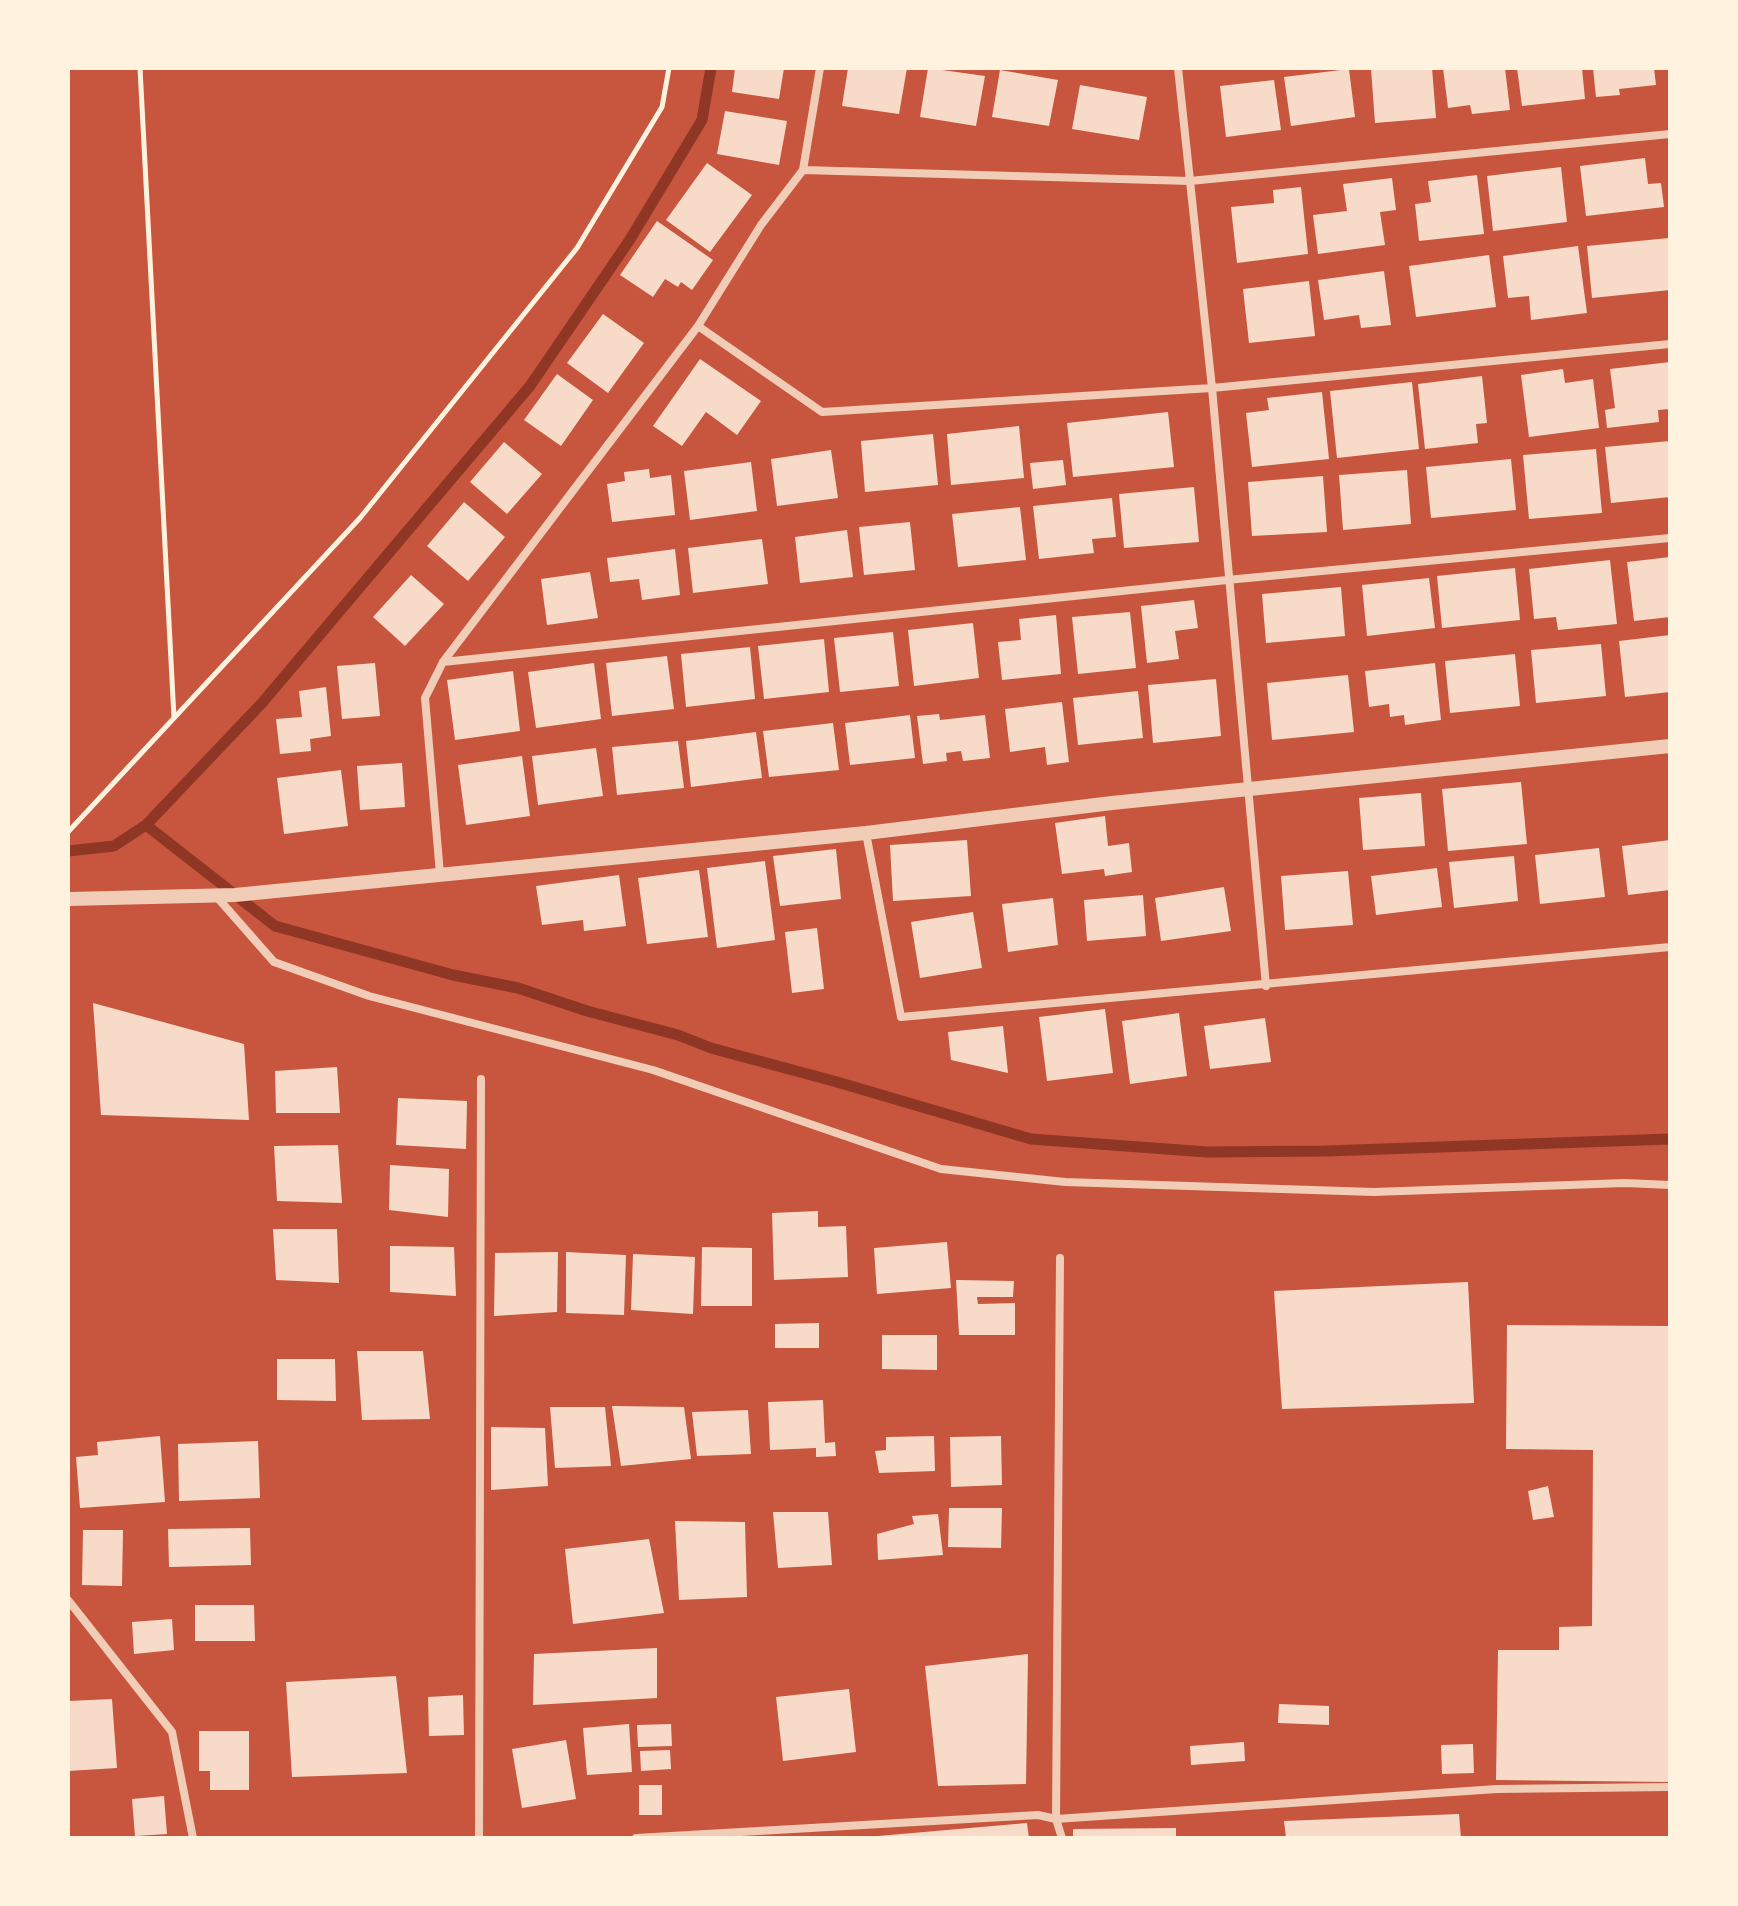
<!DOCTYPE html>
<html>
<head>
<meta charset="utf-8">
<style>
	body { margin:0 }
	#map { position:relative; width:1738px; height:1906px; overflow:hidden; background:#c8553d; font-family:Literata,serif }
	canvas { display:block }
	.frame { position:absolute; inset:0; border:70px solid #fff3e0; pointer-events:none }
</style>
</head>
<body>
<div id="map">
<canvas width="1738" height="1906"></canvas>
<div class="frame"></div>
</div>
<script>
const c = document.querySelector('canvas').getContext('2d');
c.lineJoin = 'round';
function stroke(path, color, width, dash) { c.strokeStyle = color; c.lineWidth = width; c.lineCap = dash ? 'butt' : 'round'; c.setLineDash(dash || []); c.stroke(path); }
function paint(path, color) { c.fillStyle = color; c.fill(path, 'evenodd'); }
const stream = new Path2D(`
	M711,68L702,120L629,241L530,386L262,703L146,825L275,926L453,975L518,988L587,1011L678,1035L711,1048L837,1082L1031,1139L1207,1152L1326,1151L1670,1139
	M68,851L114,846L146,825`);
const building = new Path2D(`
	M735,68H784L779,99L732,92Z
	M848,68H907L899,114L842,106Z
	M928,68L985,76L976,126L920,117Z
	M1432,68L1436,118L1375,123L1371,69Z
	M1443,68H1505L1510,110L1472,114L1470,105L1448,108Z
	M1517,68H1582L1585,99L1522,106Z
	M1593,68H1654L1656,85L1619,89L1620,95L1596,97Z
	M1349,69L1355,117L1291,126L1284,77Z
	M1000,70L1058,80L1049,126L992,117Z
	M1274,80L1281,130L1226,137L1220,86Z
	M1080,85L1147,97L1139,140L1072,129Z
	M725,111L787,121L779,165L717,154Z
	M1645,158L1648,184L1661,183L1664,207L1586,216L1580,166Z
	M707,163L752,195L710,252L666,220Z
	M1561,167L1567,222L1493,231L1487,176Z
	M1477,175L1484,234L1419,241L1415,204L1431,202L1428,181Z
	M1392,178L1396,210L1380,212L1385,245L1318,254L1313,215L1347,211L1343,184Z
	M1301,187L1308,254L1237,263L1231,207L1274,203L1273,190Z
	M657,221L713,260L692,290L681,282L678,287L665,279L653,297L620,275Z
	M1669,238L1670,290L1592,298L1587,246Z
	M1578,246L1587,313L1531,320L1529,296L1508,298L1503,256Z
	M1489,255L1496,307L1416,317L1409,266Z
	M1384,271L1391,325L1361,328L1359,315L1324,320L1318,280Z
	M1309,281L1315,336L1249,343L1243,289Z
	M603,314L644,343L608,393L567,363Z
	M700,359L761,401L737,435L706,412L682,446L653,426Z
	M1670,362V409L1658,410L1659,422L1607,428L1605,410L1615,408L1610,369Z
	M1563,369L1565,383L1593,379L1599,428L1529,437L1521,375Z
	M557,374L593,400L561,446L524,420Z
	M1482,376L1487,423L1476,424L1478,443L1425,449L1418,384Z
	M1412,382L1419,449L1337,458L1330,391Z
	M1322,392L1329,459L1252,467L1246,413L1269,410L1267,398Z
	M1168,412L1174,467L1073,477L1067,423Z
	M1019,426L1024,478L951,485L947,434Z
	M933,434L938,485L865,492L861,441Z
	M1670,441V497L1611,503L1605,447Z
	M504,442L542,474L507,514L470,482Z
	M1596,449L1602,513L1529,519L1523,455Z
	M831,450L838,498L777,506L771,459Z
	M1511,459L1516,510L1431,518L1426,467Z
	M1063,460L1066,485L1033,489L1030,463Z
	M751,462L757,511L690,520L684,471Z
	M649,469L650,478L671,475L675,515L612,522L607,484L625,481L624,472Z
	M1407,470L1411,524L1343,530L1339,475Z
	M1323,476L1327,532L1252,536L1248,482Z
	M1194,487L1199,542L1124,548L1119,494Z
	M1112,498L1116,537L1092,539L1094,553L1039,559L1033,506Z
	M464,502L505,537L468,581L427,546Z
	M1020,507L1026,560L958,567L952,514Z
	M910,522L915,570L864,575L859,527Z
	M847,530L853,577L800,583L795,537Z
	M762,539L768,584L693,593L688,548Z
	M675,549L680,595L642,600L639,579L610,582L607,558Z
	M1670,557V617L1634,621L1627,562Z
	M1610,560L1617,624L1558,630L1556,617L1534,619L1529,569Z
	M1515,568L1520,620L1442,628L1437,576Z
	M590,572L598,618L547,625L541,579Z
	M411,575L444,604L405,646L373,617Z
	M1429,578L1435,628L1367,636L1362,585Z
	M1341,587L1345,636L1266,643L1262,594Z
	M1194,600L1198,628L1175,631L1179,659L1147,663L1141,606Z
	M1130,612L1136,668L1078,674L1072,617Z
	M1056,615L1061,674L1002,680L998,642L1021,640L1019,619Z
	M973,623L979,678L914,686L908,630Z
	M893,632L899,686L840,692L834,638Z
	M1670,635V692L1625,697L1619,641Z
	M824,639L829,692L764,699L758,646Z
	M1601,644L1606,696L1536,703L1531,650Z
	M750,647L755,699L686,707L681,654Z
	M1515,654L1520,706L1450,713L1445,661Z
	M667,656L674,709L612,716L606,663Z
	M375,663L380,716L342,719L337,666Z
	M594,663L601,719L536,728L528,672Z
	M1435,663L1441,720L1405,725L1404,715L1390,717L1389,704L1369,707L1365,671Z
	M513,671L520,731L455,740L447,680Z
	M1348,675L1354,732L1272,740L1267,683Z
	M1216,679L1221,736L1153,743L1148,685Z
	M326,687L331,736L310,739L311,751L280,754L276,719L302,717L299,691Z
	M1138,691L1143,738L1078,745L1073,698Z
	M1062,702L1069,762L1047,765L1045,747L1010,752L1005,709Z
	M939,714L940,720L985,715L990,758L963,761L961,751L946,753L947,761L923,764L917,716Z
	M910,715L915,758L850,765L845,723Z
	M833,723L839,770L769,777L763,731Z
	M756,732L762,778L691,787L686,741Z
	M678,741L684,788L617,795L612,747Z
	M596,748L603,796L538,805L532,756Z
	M522,756L530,816L466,825L458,765Z
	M402,763L405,807L360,810L357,766Z
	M341,770L348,826L284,834L277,778Z
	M1521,782L1527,844L1448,851L1442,789Z
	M1421,793L1425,846L1363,850L1359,798Z
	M1105,816L1108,846L1129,843L1132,872L1105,876L1104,869L1062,874L1055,823Z
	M967,840L971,896L893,901L890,845Z
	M1670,840V890L1628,895L1622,846Z
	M1599,848L1605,897L1540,904L1535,855Z
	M836,849L841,899L780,906L773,856Z
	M1514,856L1518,901L1454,908L1449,862Z
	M765,861L775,940L717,948L707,868Z
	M1437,868L1442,907L1376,915L1371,876Z
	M699,870L708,937L647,944L638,878Z
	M1348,871L1353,925L1285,930L1281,876Z
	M619,875L626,926L584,931L583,920L542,925L536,886Z
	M1224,887L1231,931L1161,941L1155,898Z
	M1143,895L1146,936L1087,941L1084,900Z
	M1053,898L1058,945L1008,952L1002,904Z
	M973,912L982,968L920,978L911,922Z
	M817,928L824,989L792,993L785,932Z
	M93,1003L244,1044L249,1120L101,1115Z
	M1105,1009L1113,1073L1047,1081L1039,1017Z
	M1179,1013L1187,1076L1130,1084L1122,1021Z
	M1265,1018L1271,1062L1210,1069L1204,1026Z
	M1003,1026L1008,1073L951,1060L948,1032Z
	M337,1067L340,1113H276L275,1071Z
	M398,1098L467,1101L466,1149L396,1145Z
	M338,1145L342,1203L277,1201L274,1146Z
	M390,1165L449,1169L448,1217L389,1210Z
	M818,1211V1227L846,1226L848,1277L774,1280L772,1213Z
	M273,1229H337L339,1283L276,1280Z
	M947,1242L951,1288L877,1294L874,1248Z
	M390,1246L454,1247L456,1296L390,1292Z
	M702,1247L752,1248V1306H701Z
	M558,1252L557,1312L494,1316L495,1253Z
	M566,1252L626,1255L624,1315L566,1313Z
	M633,1254L695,1257L693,1314L631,1310Z
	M956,1280L1014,1281L1013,1297H977L978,1304L1015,1303V1335H959Z
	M1468,1282L1474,1403L1282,1409L1274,1291Z
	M819,1323V1348H775V1324Z
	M1507,1325L1670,1326V1782L1496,1780L1498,1650H1559V1627L1592,1626L1593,1450L1506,1449Z
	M882,1335H937V1370L882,1369Z
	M357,1351H423L430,1419L362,1420Z
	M277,1359H335L336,1401L277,1400Z
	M823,1400L825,1443L835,1442L836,1456L816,1457V1448L770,1450L768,1402Z
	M612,1406L684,1407L691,1459L621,1466Z
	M550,1407H605L611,1466L555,1468Z
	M748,1410L751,1454L697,1456L692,1412Z
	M491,1427L545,1428L548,1486L491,1490Z
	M160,1436L165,1502L80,1508L76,1457L98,1455L97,1442Z
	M934,1436L935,1471L879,1473L875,1451L886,1450V1437Z
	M1001,1436L1002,1485L951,1487L950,1437Z
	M258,1441L260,1498L179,1501L178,1444Z
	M1548,1486L1554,1517L1533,1520L1528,1491Z
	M949,1508H1002L1001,1548L948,1547Z
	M773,1512H828L832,1565L778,1568Z
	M938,1514L943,1555L878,1560L877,1534L914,1524L912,1516Z
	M675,1521L745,1522L747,1597L679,1600Z
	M250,1528L251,1565L169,1567L168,1529Z
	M83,1530H123L122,1586L82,1585Z
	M649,1539L664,1613L573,1624L565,1549Z
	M195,1605H254L255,1641H195Z
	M172,1619L174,1650L134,1654L132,1622Z
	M657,1648V1698L533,1705L534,1654Z
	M1028,1654L1026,1784L938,1786L925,1666Z
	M396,1676L407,1773L292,1777L286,1682Z
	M849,1689L856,1752L783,1761L776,1697Z
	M463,1695L464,1735L429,1736L428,1697Z
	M112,1699L117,1768L68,1771V1701Z
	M1279,1704L1329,1706V1725L1278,1723Z
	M629,1724L632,1772L587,1775L583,1728Z
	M671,1724L672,1746L638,1747L637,1725Z
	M199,1731H249V1790H210V1771H199Z
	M566,1740L576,1799L522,1808L512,1749Z
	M1244,1742L1245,1761L1191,1765L1190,1746Z
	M1473,1744L1474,1773L1442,1774L1441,1745Z
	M670,1750L671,1769L641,1771L640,1751Z
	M639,1785H662V1815H639Z
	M164,1796L167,1834L135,1836L132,1799Z
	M1459,1814L1461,1838H1286L1284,1821Z
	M1027,1823L1029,1838H878V1836Z
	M1176,1828V1838H1073V1829Z`);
const path = new Path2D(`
	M140,68L174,718
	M68,832L360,518L577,248L662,107L669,68`);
const minor = new Path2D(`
	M1178,68L1212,388L1266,986
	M803,170L1190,181L1670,134
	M698,326L822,412L1212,388L1670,344
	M443,662L1227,580L1670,538
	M866,833L901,1017L1670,947
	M440,874L425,698L443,662L698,326L761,225L803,170L820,68
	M216,896L274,962L369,996L653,1070L941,1169L1065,1182L1374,1192L1625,1183L1670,1185
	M1060,1258L1056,1819L1062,1838
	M68,1600L172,1732L193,1838
	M479,1838L481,1079
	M636,1838L1038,1815L1056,1819L1497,1789L1670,1787`);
const tertiary = new Path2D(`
	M68,899L235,895L866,833L1112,803L1670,746`);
stroke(stream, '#8f3625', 11);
paint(building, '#f7dbc8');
stroke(path, '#fff3e0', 5);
stroke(minor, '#f1ccb7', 8);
stroke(tertiary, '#f1ccb7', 14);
</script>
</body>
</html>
